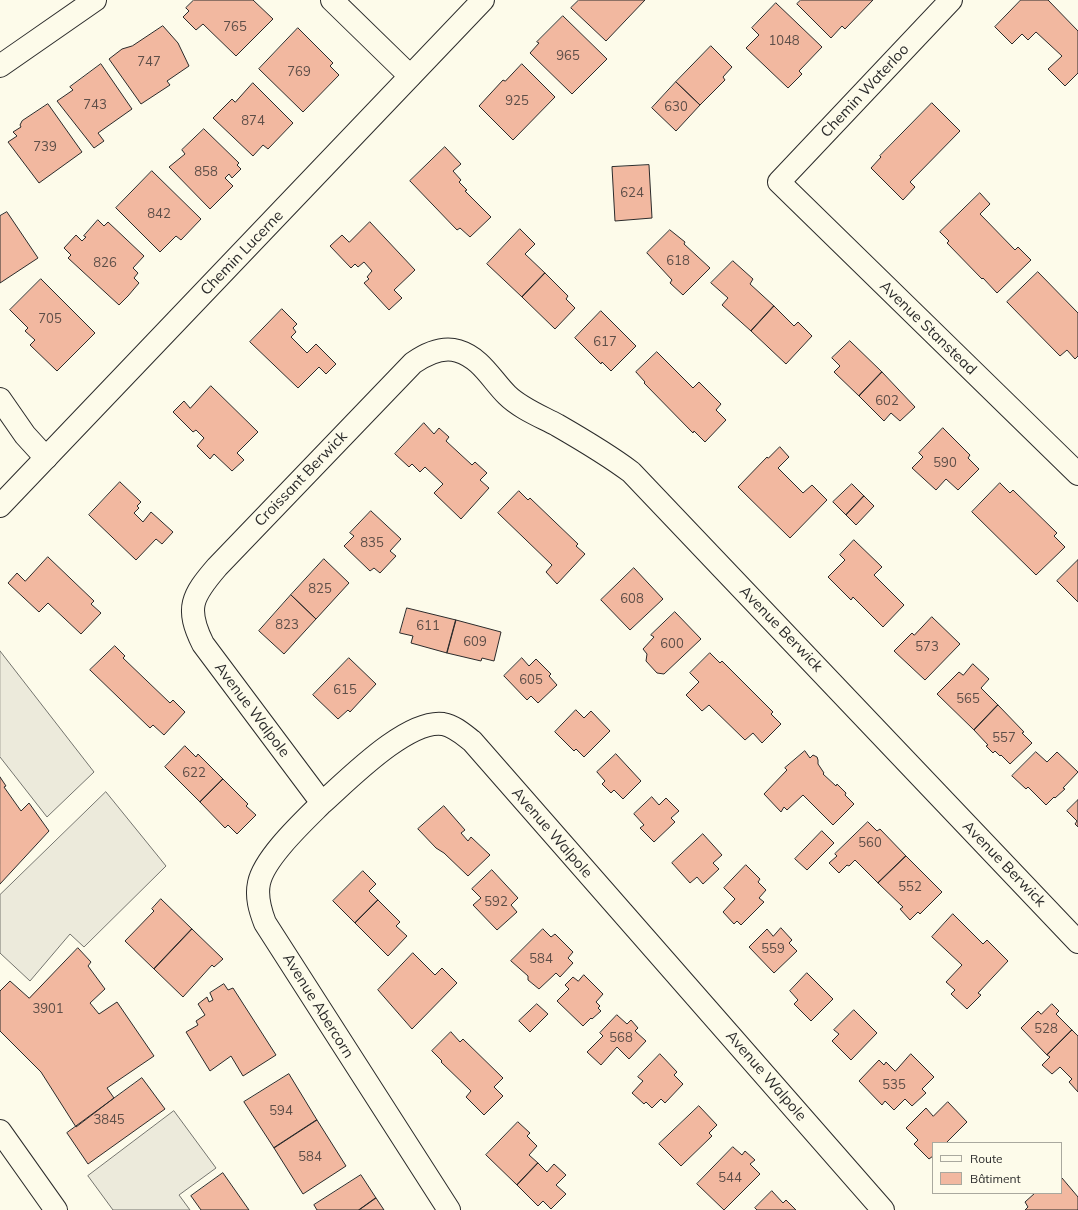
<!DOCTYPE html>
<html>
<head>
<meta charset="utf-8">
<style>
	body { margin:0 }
	#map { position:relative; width:1078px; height:1210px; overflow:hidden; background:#fdfbea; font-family:Mulish,sans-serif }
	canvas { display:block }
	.legend { position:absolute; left:932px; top:1142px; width:130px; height:52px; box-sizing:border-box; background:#fdfbea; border:1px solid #a9a89e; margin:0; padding:5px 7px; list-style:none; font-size:12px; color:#2b2b2b }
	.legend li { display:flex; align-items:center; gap:8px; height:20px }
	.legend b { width:20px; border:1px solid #a9a89e }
</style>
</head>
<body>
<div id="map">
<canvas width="1078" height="1210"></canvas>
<ul class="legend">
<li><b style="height:5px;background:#fdfbea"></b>Route</li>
<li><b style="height:11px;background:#f2b8a0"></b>Bâtiment</li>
</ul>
</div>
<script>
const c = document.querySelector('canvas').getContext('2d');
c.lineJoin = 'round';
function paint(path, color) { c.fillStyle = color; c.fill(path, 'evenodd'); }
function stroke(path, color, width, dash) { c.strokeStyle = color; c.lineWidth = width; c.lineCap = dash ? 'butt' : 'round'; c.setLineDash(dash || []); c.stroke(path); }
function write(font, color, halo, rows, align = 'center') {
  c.font = font + ' Mulish,sans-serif'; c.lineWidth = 3; c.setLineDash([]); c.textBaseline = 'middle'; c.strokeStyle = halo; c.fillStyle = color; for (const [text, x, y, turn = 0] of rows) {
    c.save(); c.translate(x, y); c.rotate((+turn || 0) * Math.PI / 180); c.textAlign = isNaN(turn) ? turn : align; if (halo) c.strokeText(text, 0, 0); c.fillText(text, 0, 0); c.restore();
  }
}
const parking = new Path2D(`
	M0,651L94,772L47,817L0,757Z
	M106,792L166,866L84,947L70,934L30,981L0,953V895Z
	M174,1111L216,1168L179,1195L190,1210H113L88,1176Z`);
const building = new Path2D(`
	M194,0H253L273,19L236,56L203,24L196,30L183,17L189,11L186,8Z
	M579,0H645L606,41L571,8Z
	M801,0H873L845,29L842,26L831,38L797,4Z
	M1021,0H1048L1078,31V73L1065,86L1048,69L1062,56L1036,32L1028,40L1022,34L1012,44L995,27Z
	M776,3L822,47L799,71L802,74L788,88L746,48L759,35L752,28Z
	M563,16L607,59L572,94L530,53L539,43L537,42Z
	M163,26L178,43L189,66L167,81L170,85L141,104L109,59L122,49L132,46Z
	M298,28L333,63L330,66L339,75L303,112L259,69Z
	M711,46L732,67L723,77L725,80L700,105L676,82Z
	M101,64L132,109L98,133L104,141L94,148L57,101L73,90L70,87Z
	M522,64L555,97L513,140L479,106L503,80L505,81Z
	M676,82L700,105L676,131L652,108Z
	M253,83L293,123L268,149L263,145L253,156L213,118L232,99L235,102Z
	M932,103L960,131L910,182L915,187L903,200L871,168L881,157L880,156Z
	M48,104L82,152L39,183L8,142L17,136L13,132L21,127L20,125L22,121Z
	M204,129L239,163L237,165L241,169L232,178L229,174L225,178L233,186L210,209L169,167L185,154L182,150Z
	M445,147L461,164L453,171L461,180L459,182L467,190L465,191L491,217L470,237L460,228L457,230L410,181Z
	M649,165L652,218L615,221L612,167Z
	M152,171L201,219L181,240L176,236L160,252L116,208Z
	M980,193L990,204L980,214L1015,250L1018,247L1031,260L997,293L983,278L982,279L947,243L949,241L940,232Z
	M7,212L38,258L0,283V216Z
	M98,220L104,226L108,222L144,256L133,268L138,273L134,278L139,283L128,296L119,305L68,258L71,255L64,248L76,235L82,241L86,237L84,236Z
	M370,222L415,270L394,290L402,298L389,310L364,283L369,279L367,277L372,271L364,262L358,267L355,264L351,268L330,246L342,235L349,242Z
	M520,229L535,244L525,254L545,273L522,297L487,264Z
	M670,230L685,242L684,244L710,268L683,295L670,283L672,280L647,253Z
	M733,261L753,279L750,284L774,306L751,331L722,305L728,298L711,283Z
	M1038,272L1078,313V356L1075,359L1067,350L1060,356L1007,302Z
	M545,273L568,296L566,299L575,308L555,329L522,297Z
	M41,279L95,333L57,371L30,345L35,340L25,331L28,328L10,310Z
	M774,306L794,326L798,322L812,336L786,364L751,331Z
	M282,309L297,324L293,328L296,332L291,337L307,353L316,344L336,364L326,374L319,367L298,388L250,342Z
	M601,311L636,346L611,371L602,362L601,364L575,338Z
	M850,341L882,372L859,396L834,372L840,366L832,358Z
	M657,352L693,388L699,382L721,404L716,410L726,420L705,442L694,431L693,433L644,383L645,382L636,372Z
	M882,372L915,407L900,421L891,413L884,421L859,396Z
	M211,386L258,432L237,453L244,460L232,471L214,454L210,459L197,446L204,438L196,430L193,432L173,412L184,401L190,408Z
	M424,423L434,434L439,428L449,437L446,441L472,465L475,462L487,473L480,480L489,488L461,519L434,493L443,484L425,467L420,472L412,464L409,467L395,454Z
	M943,428L970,455L968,458L979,469L958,490L946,479L936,490L912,468L923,457L919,453Z
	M780,447L789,457L778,468L803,493L812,485L827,500L790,538L738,487L767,457L768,458Z
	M120,482L141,502L137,506L139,508L134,513L143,522L151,512L173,532L162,544L156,539L136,560L89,515Z
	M1000,483L1010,493L1013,490L1057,533L1054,536L1065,547L1036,575L972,512Z
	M852,484L864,496L846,515L833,502Z
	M519,491L528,500L530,498L578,544L576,546L585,554L557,584L546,572L552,565L498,513Z
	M864,496L874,506L856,525L846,515Z
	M371,511L401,539L390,551L396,556L380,573L374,568L370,571L344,546L354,536L350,533Z
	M854,540L882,567L874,575L904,605L883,627L853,597L851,600L828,577L845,560L840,555Z
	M48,557L94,601L91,604L101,613L81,634L48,603L39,612L8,583L17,573L25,581Z
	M324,559L349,583L316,619L291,595Z
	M1078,560V602L1057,581Z
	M634,568L663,599L630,630L601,600Z
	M291,595L316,619L284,654L259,631Z
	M407,608L456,620L447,653L411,643L413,636L400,633Z
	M675,612L701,639L664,674L657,673L646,661L647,654L643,649L654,637L651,635Z
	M932,617L960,644L925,680L894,651L912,633L914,635Z
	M456,620L501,632L494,661L482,658L481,661L447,653Z
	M115,646L125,656L123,658L170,703L173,700L185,712L164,735L153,725L150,728L90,670Z
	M710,653L720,663L722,661L773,712L771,714L781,724L762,743L753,733L745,740L709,705L702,711L686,695L699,682L690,673Z
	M349,658L376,684L350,712L348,710L338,719L313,695Z
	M522,658L529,666L536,659L551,674L549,676L557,685L538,703L531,696L527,700L504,676Z
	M973,664L989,679L981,688L998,705L974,730L937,694L959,672L963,675Z
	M998,705L1024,732L1022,733L1032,743L1010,764L1001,755L1000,756L995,751L993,753L986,746L988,745L974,730Z
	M576,710L584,718L591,711L610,731L584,757L576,749L574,751L555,732Z
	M185,746L196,757L198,754L223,779L200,802L165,767Z
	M805,751L810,758L813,755L817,757L818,760V764L824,773L823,774L836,786L837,784L846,793L845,795L854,804L833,825L803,795L787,810L784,807L781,812L764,794L787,770L785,768Z
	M1036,752L1047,762L1057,752L1078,772L1063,788L1065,789L1055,798L1054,797L1046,805L1028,787L1026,789L1012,776Z
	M616,754L641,781L623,799L614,790L611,793L602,784L605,781L597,772Z
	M0,777L6,786L4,787L21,811L29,803L49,831L0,884Z
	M223,779L248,804L246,806L256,815L237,834L228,825L225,828L200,802Z
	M652,797L659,805L666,798L679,811L671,818L675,822L654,842L640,828L644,825L634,814Z
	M1078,800V827L1075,824L1077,821L1067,811Z
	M444,806L465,830L461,833L468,841L471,837L490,855L468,876L444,853L436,848L418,829Z
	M868,822L877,831L880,829L906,856L878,883L855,860L849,866L847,865L839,873L829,863L837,856L835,854Z
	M822,831L834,843L807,870L795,859Z
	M703,834L722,855L713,863L719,869L703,884L697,877L690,883L672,863Z
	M906,856L942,892L920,914L918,912L910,920L900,909L903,907L878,883Z
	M746,865L760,879L758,882L766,890L759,898L764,902L741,925L737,921L734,924L723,912L735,899L724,888Z
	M492,870L518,898L511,905L517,912L497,930L473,905L481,898L472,889Z
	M363,871L376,884L369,891L378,900L355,923L333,901Z
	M161,899L192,929L154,969L125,941L154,911L152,909Z
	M378,900L400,922L396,926L407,936L388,956L355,923Z
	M953,914L983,944L987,940L1008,961L978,993L981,995L967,1009L951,994L955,990L946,982L962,965L932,937Z
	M781,928L792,940L789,943L797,951L774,973L749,947L767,929L773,936Z
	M192,929L223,959L214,967L212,965L183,997L154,969Z
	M543,929L551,937L555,934L573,952L568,958L573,963L560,977L556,973L539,989L528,980V976L511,961Z
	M78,948L91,962L88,966L105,989L90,1003L99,1014L117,1002L154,1056L107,1088L114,1098L76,1127L41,1072L0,1031V991L10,981L29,998Z
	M413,953L435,975L442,968L457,983L412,1029L378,990Z
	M807,973L833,999L811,1021L794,1004L798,1000L790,991Z
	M584,975L603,994L596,1002L600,1006L598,1008L601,1011L592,1019L591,1018L583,1026L557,1001L569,989L565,985L573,977L578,981Z
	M224,984L228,990L233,988L276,1055L243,1076L231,1056L210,1071L186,1032L198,1025L196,1021L205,1015L198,1004L207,997L209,1002L213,1000L210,993Z
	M537,1004L548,1014L530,1032L519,1021Z
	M1052,1004L1059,1011L1056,1014L1072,1030L1047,1055L1021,1028L1038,1011L1041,1014Z
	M854,1010L877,1033L851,1060L832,1041L839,1034L834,1030Z
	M617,1015L627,1024L631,1020L638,1028L635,1031L646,1041L629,1059L617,1047L601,1065L587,1052L603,1036L600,1033Z
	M1072,1030L1078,1036V1092L1069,1082L1072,1079L1060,1067L1052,1074L1042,1065L1050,1057L1047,1055Z
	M451,1032L460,1042L463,1039L503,1078L494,1087L503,1096L484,1115L466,1097L471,1091L441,1062L442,1061L432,1051Z
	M660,1054L677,1072L674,1075L683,1084L665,1103L661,1099L652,1108L646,1102L644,1104L632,1093L643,1081L638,1077Z
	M911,1054L934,1077L922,1089L926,1093L912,1106L905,1099L894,1110L885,1101L882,1105L859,1081L879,1060L884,1065L886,1062L895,1071Z
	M289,1074L317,1120L274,1148L244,1102Z
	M142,1078L165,1109L88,1164L67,1133Z
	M948,1102L967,1122L946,1143H933V1156L929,1159L914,1144L918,1140L906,1128L926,1108L933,1116Z
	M699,1106L717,1125L709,1133L712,1136L681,1166L659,1144Z
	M317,1120L346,1166L303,1194L274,1148Z
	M518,1122L530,1133L527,1136L537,1146L529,1155L538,1163L517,1185L486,1155Z
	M733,1147L742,1155L745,1151L755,1160L750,1164L760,1174L724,1210L697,1184Z
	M538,1163L547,1172L554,1164L566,1175L556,1185L566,1194L551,1209L543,1201L538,1206L517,1185Z
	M223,1173L249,1210H201L191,1196Z
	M361,1175L376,1198L359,1210H317L314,1205Z
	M1061,1178H1062L1078,1197V1210H1025L1028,1207L1025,1202L1035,1193H1061Z
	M772,1191L783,1203L786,1200L796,1210H757L755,1208Z
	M376,1198L384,1210H359Z`);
const minor = new Path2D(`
	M332,0L410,76
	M951,0L779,182L1078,474
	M0,66L95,0
	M0,399L25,435L46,458
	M322,803C304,821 264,858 259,883C256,897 260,910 265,923L449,1210
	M883,1210L472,741C463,734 454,726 443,724C407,719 348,780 322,803L203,644C185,608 192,596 217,567L413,363C426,354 442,346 458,351C481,358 491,379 507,395C520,408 540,416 557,425C583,440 607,454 631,472L1078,942`);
const major = new Path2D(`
	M0,506L483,0
	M0,1131L56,1210`);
const numberNames = [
	["765",235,27],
	["1048",784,41],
	["965",568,56],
	["747",149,62],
	["769",299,72],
	["925",517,101],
	["743",95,105],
	["630",676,107],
	["874",253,121],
	["739",45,147],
	["858",206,172],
	["624",632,193],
	["842",159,214],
	["618",678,261],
	["826",105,263],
	["705",50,319],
	["617",605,342],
	["602",887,401],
	["590",945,463],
	["835",372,543],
	["825",320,589],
	["608",632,599],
	["823",287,625],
	["611",428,626],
	["609",475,642],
	["600",672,644],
	["573",927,647],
	["605",531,680],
	["615",345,690],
	["565",968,699],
	["557",1004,738],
	["622",194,773],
	["560",870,843],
	["552",910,887],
	["592",496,902],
	["559",773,949],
	["584",541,959],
	["3901",48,1009],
	["528",1046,1029],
	["568",621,1038],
	["535",894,1085],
	["594",281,1111],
	["3845",109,1120],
	["584",310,1157],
	["544",730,1178]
];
const streetNames = [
	["Chemin Waterloo",865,91,-47],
	["Chemin Lucerne",242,253,-46],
	["Avenue Stanstead",928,328,44],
	["Croissant Berwick",301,479,-46],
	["Avenue Berwick",781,629,46],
	["Avenue Walpole",252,710,53],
	["Avenue Walpole",552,833,49],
	["Avenue Berwick",1004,864,46],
	["Avenue Abercorn",318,1006,58],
	["Avenue Walpole",766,1076,49]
];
paint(parking, '#eceadb');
stroke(parking, '#74746e', 1);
paint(building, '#f2b8a0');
stroke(building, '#2b2b2b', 1);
stroke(minor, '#2b2b2b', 24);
stroke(major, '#2b2b2b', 24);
stroke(minor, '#fdfbea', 22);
stroke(major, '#fdfbea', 22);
write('13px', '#5d4e48', null, numberNames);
write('15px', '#2b2b2b', '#fdfbea', streetNames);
</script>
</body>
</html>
